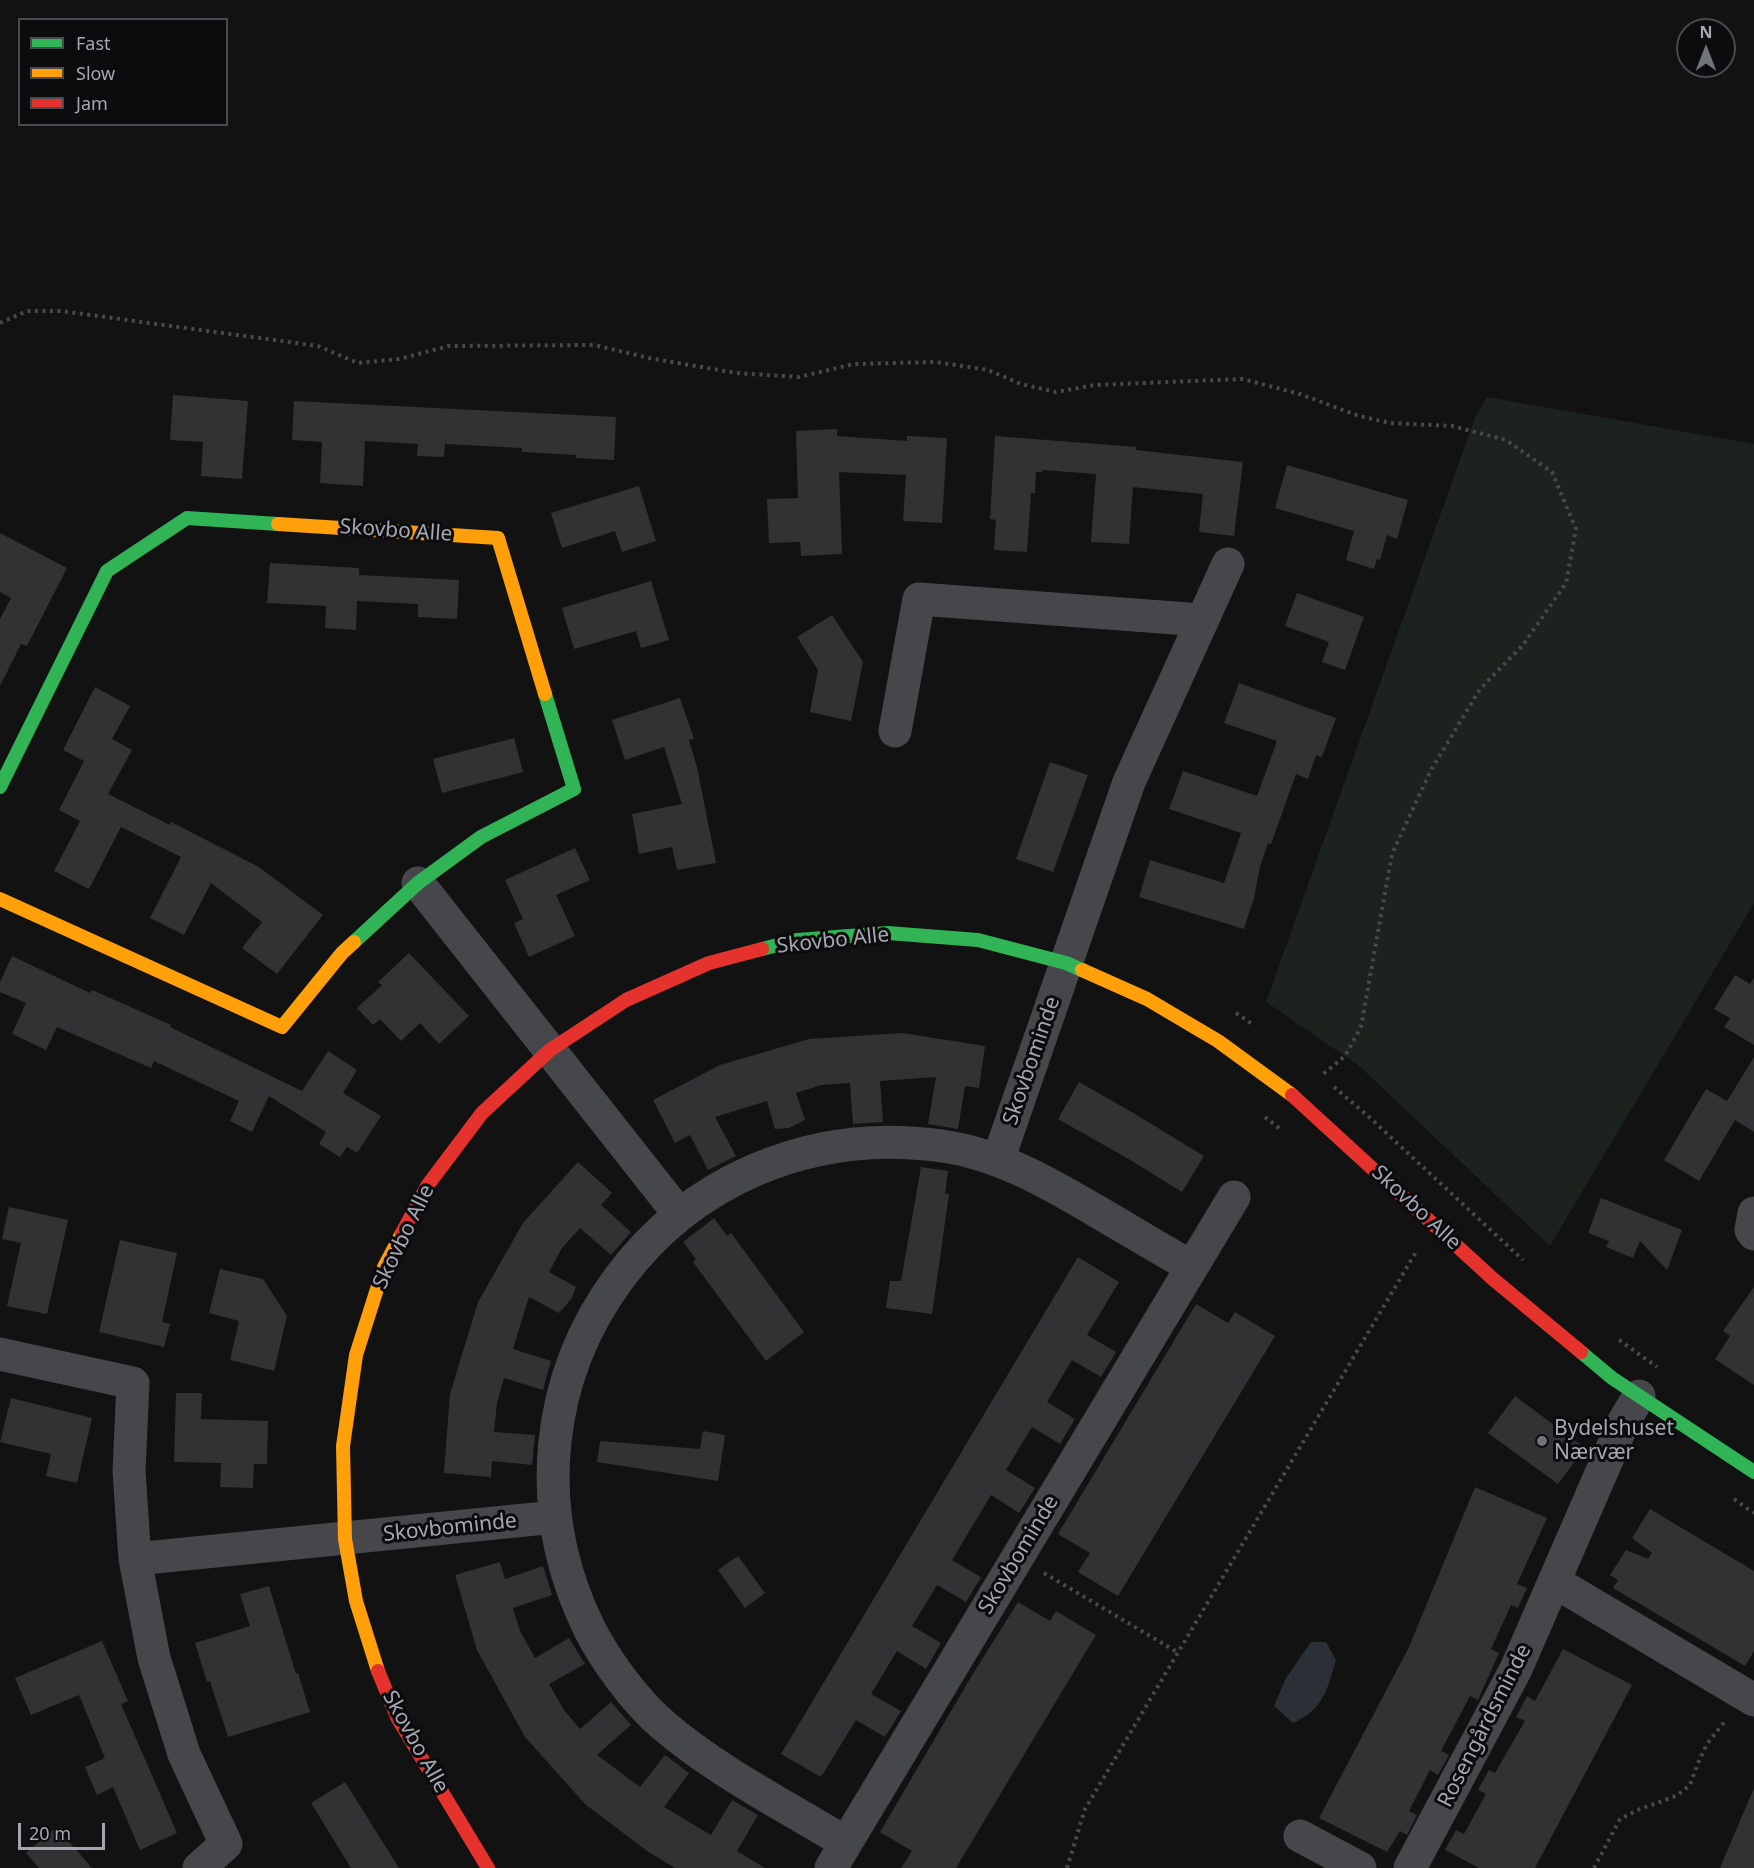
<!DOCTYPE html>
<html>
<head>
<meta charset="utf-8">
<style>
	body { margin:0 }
	#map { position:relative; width:1754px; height:1868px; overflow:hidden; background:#121212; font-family:"Noto Sans",sans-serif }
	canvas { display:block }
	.legend { position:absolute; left:18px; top:18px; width:210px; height:108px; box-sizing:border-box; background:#0c0c0e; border:2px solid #494a50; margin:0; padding:8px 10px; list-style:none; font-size:18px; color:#a4a7b2 }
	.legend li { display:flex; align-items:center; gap:12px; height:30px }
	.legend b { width:30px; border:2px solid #494a50 }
	.north { position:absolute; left:1676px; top:18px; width:60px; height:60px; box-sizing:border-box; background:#0c0c0e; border:2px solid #494a50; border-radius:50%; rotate:0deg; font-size:16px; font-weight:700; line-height:24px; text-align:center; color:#a4a7b2 }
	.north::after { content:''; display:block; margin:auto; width:21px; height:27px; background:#71737a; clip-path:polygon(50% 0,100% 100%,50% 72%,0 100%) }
	.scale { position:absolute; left:18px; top:1823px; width:87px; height:27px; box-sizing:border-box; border:3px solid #a4a7b2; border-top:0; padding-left:8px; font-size:18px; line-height:21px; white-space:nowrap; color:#a4a7b2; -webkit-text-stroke:4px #0c0c0e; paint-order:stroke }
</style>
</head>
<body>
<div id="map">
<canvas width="1754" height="1868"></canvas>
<ul class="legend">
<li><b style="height:8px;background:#30b455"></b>Fast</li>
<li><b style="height:8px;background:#ff9f0a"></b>Slow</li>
<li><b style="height:8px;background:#e5322d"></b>Jam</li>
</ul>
<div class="north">N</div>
<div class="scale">20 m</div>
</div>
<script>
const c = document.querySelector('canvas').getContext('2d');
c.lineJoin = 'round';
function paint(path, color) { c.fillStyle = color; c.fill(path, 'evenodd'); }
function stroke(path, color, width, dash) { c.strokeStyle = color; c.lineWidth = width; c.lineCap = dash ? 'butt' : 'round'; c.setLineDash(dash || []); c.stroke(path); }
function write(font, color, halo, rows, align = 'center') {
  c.font = font + ' "Noto Sans",sans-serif'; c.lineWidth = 6; c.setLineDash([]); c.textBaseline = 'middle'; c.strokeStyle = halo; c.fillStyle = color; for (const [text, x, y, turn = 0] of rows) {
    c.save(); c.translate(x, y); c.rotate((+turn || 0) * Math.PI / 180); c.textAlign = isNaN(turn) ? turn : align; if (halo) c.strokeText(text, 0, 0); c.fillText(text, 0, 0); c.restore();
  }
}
const green = new Path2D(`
	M1487,397L1754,444V903L1550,1246L1358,1065L1266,1002L1476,415Z`);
const water = new Path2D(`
	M1311,1642H1326L1336,1660C1327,1690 1324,1709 1293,1723L1274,1706L1286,1678Z`);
const building = new Path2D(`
	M173,395L248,401L242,479L201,476L203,442L170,440Z
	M294,401L616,417L614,460L576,458V455L522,452V448L445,444L444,457L417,456L418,444L365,441L363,486L320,483L322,442L292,440Z
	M837,429V436L907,441V436L947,438L942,523L903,521L906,475L839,472L842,554L801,556L800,542L769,543L767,499L798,498L796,431Z
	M995,436L1136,447V450L1243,462L1234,536L1199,532L1203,494L1133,487L1129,544L1091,542L1096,474L1042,470V472H1036L1035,493H1031L1027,552L994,550L996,520L990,519Z
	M1287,465L1408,500L1397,539L1387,535L1380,560L1377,559L1374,569L1346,560L1354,531L1275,508Z
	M639,486L656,541L622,552L615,531L562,548L551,513Z
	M0,533L67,568L27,646L21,644L0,686V619L11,598L0,592Z
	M270,563L359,568V575L459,580L457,619L418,617V604L357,601L356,630L325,628L326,606L267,603Z
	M651,581L669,640L641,648L636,631L574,649L562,608Z
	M1297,593L1364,617L1345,670L1322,662L1329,642L1285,626Z
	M832,615L863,662L851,721L810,712L818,670L797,637Z
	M1239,683L1336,718L1322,757L1316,755L1308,779L1296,774L1271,844L1268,843L1260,867L1254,898L1244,929L1139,897L1150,860L1224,883L1241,833L1169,809L1183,771L1257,796L1277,741L1224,723Z
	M95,687L130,706L112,739L132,750L108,794L170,825L171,822L259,867L323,915L277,974L242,948L262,922L211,883L184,935L150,918L181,857L121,827L89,889L54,871L80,821L59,810L84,761L63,750Z
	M680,698L694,739L689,740L697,767L716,863L677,870L672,847L639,854L632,814L682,804L664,747L625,760L612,720Z
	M514,738L523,772L442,793L433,759Z
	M1050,762L1088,775L1053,872L1016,859Z
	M575,848L590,880L556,895L575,936L529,957L514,923L523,919L505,880Z
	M409,953L469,1016L439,1044L420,1023L401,1041L380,1019L373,1025L357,1008L382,985L378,982Z
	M12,956L90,993L92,990L171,1025L170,1027L302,1091L328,1051L357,1070L343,1093L381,1116L357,1153L347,1147L340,1157L319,1144L326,1132L269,1096L252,1132L230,1121L239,1101L154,1061L151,1068L57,1027L46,1050L12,1034L26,1003L0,992V982Z
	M1735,975L1750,984L1754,978V1045L1724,1027L1730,1018L1714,1009Z
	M902,1033L985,1046L979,1088L965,1086L958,1129L928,1124L936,1077L880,1081L883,1122L853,1124L850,1083L821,1085L796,1093L805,1120L789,1128L775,1129L767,1101L715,1117L736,1156L708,1170L690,1135L675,1143L653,1100L720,1065L809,1039Z
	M1754,1057V1132L1735,1120L1699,1181L1664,1160L1706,1089L1727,1101Z
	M1079,1082L1130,1111L1204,1156L1182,1192L1132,1161L1058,1119Z
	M578,1162L612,1193L601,1205L631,1232L611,1255L580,1228L562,1248L549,1272L576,1287L572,1298L559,1313L529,1297L513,1349L551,1361L543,1390L504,1378L497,1403L494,1432L535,1435L532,1465L492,1461L491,1477L444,1473L450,1394L478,1302L523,1223Z
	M921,1167L948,1171L945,1194H949L932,1314L886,1308L890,1281H901Z
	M1601,1198L1682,1230L1667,1270L1640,1241L1633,1258L1606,1247L1609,1241L1588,1233Z
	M9,1207L68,1220L47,1314L7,1306L21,1243L2,1239Z
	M714,1218L727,1236L731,1233L804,1332L766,1361L693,1262L696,1259L683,1242Z
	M120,1240L177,1253L162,1322L170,1324L164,1347L99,1332Z
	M1078,1257L1119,1282L1087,1335L1116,1352L1101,1377L1072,1360L1047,1402L1075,1419L1060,1444L1032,1427L1006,1470L1035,1488L1019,1513L991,1495L952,1560L981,1577L966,1602L937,1585L912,1626L941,1643L926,1669L897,1651L871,1694L901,1711L885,1737L856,1720L821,1777L781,1754Z
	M220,1269L263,1279L287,1316L274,1371L230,1360L239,1321L209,1313Z
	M1754,1287V1385L1715,1359L1730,1336L1723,1331Z
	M1196,1304L1228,1323L1235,1312L1275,1336L1118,1596L1078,1572L1090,1553L1058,1534Z
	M176,1393H202L201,1419L268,1421L267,1464H254L253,1488L220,1487L221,1463L174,1462Z
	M1515,1396L1585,1448L1558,1484L1488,1433Z
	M11,1398L92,1418L77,1483L46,1476L51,1454L0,1442Z
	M703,1431L725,1435L718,1481L597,1462L600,1441L700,1449Z
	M1475,1487L1547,1518L1517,1584L1527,1588L1518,1608L1511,1605L1491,1649L1499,1653L1478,1700L1470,1696L1441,1751L1449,1755L1438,1775L1430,1770L1409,1811L1417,1815L1407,1835L1400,1831L1387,1852L1319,1818L1409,1647Z
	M1650,1509L1754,1571V1651L1745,1666L1613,1588L1618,1580L1610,1575L1626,1550L1648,1559L1652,1553L1632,1538Z
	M738,1556L765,1593L745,1608L718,1570Z
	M500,1562L505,1579L543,1566L552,1595L513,1608L520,1631L535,1658L569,1638L585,1664L549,1684L564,1710L580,1729L611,1702L631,1725L597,1755L640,1787L665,1755L689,1773L664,1807L711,1835L732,1800L758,1815L737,1851L765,1868H675L647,1851L585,1804L525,1737L477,1650L455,1575Z
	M269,1586L296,1674L298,1673L310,1712L228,1737L210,1681L207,1682L195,1643L250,1626L240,1594Z
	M1018,1602L1050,1621L1056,1611L1096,1635L956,1868H901L912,1851L880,1832L971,1677Z
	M102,1641L128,1701L121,1704L177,1833L140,1850L113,1787L97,1795L85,1767L105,1758L79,1695L31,1715L15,1678Z
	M1563,1649L1632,1685L1535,1868H1479L1445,1850L1456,1830L1464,1834L1486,1794L1478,1790L1489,1770L1495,1773L1525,1721L1516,1717L1527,1696L1535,1701Z
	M345,1782L399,1868H351L311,1803Z
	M1754,1788V1868H1720Z
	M56,1827L92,1868H39L26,1853Z`);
const path = new Path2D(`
	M0,323L27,311H61L318,346L358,363L399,359L449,346L594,345L649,358L736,373L799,377L854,364L936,362L988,370L1021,384L1056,392L1095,385L1242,379L1300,394L1359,416L1390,423L1452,426L1506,440L1552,472L1576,529L1566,583L1523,645L1480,689L1431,770L1392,854L1361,1027L1345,1056L1321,1076
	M1236,1013L1252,1024
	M1334,1087L1369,1117L1523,1260
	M1265,1117L1280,1129
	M1619,1340L1657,1367
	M1734,1499L1754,1513
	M1044,1573L1177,1652
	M1067,1868L1085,1809L1416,1252
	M1594,1868L1620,1819L1640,1809L1676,1796L1690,1785L1698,1763L1707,1744L1726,1720`);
const street = new Path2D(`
	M895,731L919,599L1202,620
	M418,883L679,1214
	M998,1160L1129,782L1228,564
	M1754,1213L1751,1230L1754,1234
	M0,1354L133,1383L129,1471L135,1559L154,1658L184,1754L226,1844L199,1868
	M135,1559L555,1517
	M1555,1582L1754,1700
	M1300,1836L1360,1868
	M846,1843C784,1805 718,1772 663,1725C635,1701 605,1660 589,1628C468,1380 670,1107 942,1146C999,1154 1049,1183 1098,1212C1129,1230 1160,1249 1192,1267
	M831,1868L1234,1197
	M1410,1868L1516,1669L1623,1423L1639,1396`);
const fast = new Path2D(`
	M0,787L107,571L187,518L278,524
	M354,942L418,883L481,837L574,789L545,694
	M762,949L797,940L888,933L978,940L1066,963L1082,970
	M1581,1352L1612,1378L1754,1472`);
const slow = new Path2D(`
	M278,524L498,538L545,694
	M0,899L282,1027L342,953L354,942
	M1082,970L1147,999L1218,1041L1292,1095
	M378,1671L356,1601L345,1539L343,1446L356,1355L384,1267L402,1233`);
const jam = new Path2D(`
	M1292,1095L1493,1279L1581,1352
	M402,1233L427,1186L482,1113L550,1050L626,1000L709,963L762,949
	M378,1671L398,1719L488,1868`);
const markers = [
	[1542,1441,6,"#71737a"]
];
const streetNames = [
	["Skovbo Alle",396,531,4],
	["Skovbo Alle",833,941,-6],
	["Skovbominde",1032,1061,-71],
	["Skovbo Alle",1416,1208,43],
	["Skovbo Alle",404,1237,-64],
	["Skovbominde",450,1528,-6],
	["Skovbominde",1019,1555,-59],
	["Rosengårdsminde",1485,1726,-63],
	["Skovbo Alle",415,1742,61]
];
const poiNames = [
	["Bydelshuset",1554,1429],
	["Nærvær",1554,1453]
];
paint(green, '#1c221d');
paint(water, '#2a3036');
paint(building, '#323235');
stroke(path, '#48494c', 4, [3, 4.5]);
stroke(street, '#46474b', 33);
stroke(fast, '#30b455', 14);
stroke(slow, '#ff9f0a', 14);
stroke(jam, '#e5322d', 14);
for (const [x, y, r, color] of markers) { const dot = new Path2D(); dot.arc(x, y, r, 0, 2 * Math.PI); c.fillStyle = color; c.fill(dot); stroke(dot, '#0c0c0e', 2); }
write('21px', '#a4a7b2', '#0c0c0e', streetNames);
write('21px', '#a4a7b2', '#0c0c0e', poiNames, 'left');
</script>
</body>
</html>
